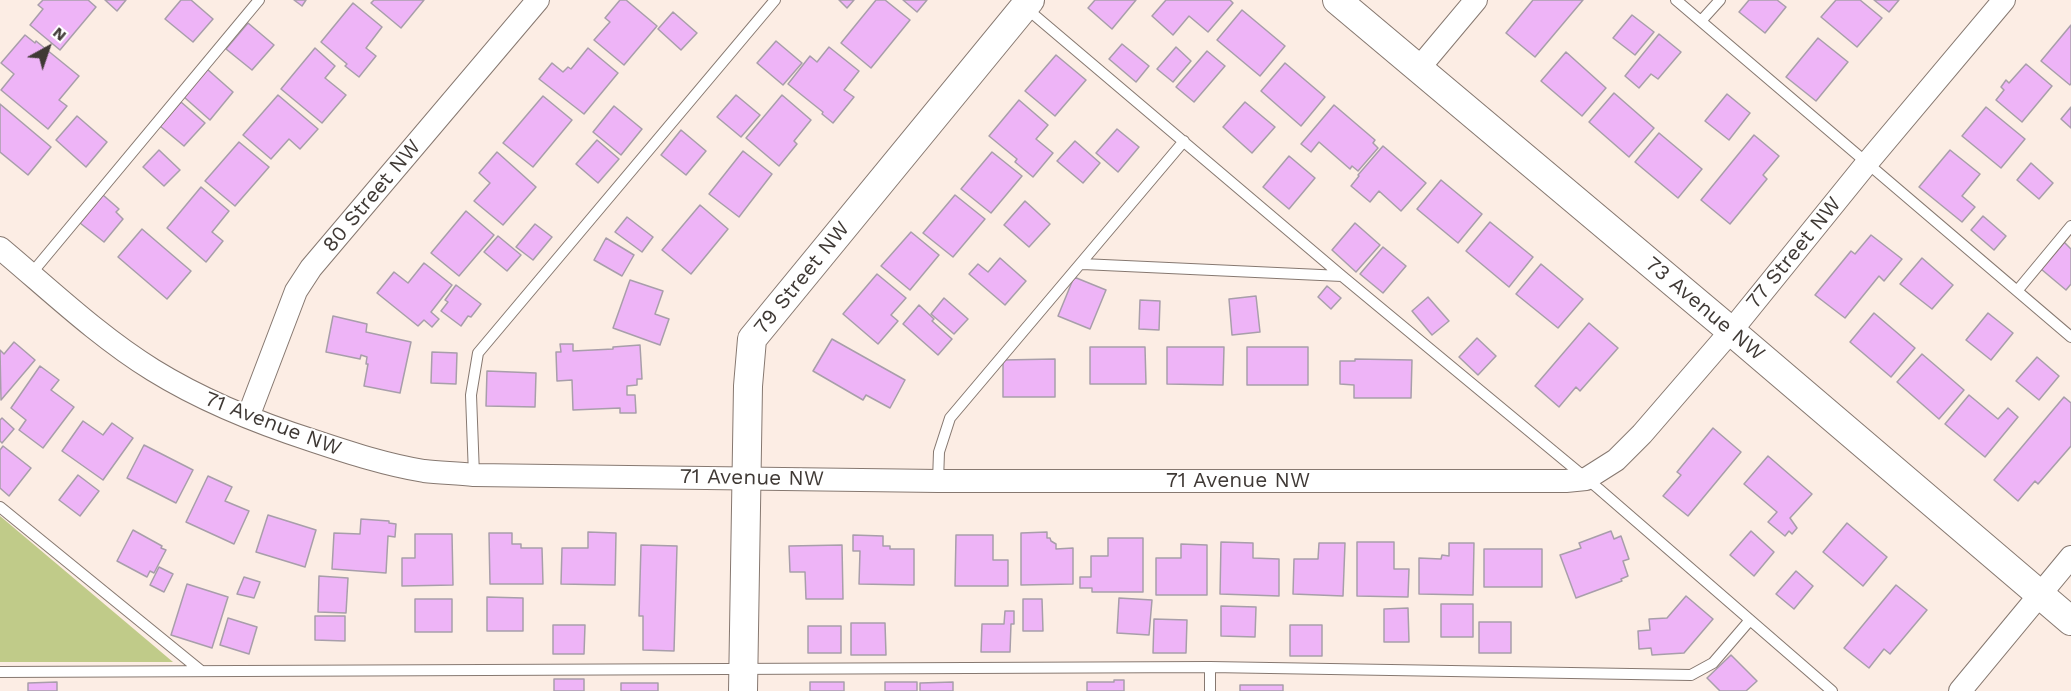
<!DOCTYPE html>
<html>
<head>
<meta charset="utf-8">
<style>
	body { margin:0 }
	#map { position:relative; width:2071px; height:691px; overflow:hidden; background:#fcede4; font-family:"Work Sans",sans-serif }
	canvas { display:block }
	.north { position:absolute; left:18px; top:18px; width:60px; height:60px; -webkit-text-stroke:4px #fff; paint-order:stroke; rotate:40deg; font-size:16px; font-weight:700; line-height:24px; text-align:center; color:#3f3935 }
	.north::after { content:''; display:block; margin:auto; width:21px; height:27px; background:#3f3935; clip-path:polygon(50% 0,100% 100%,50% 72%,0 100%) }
</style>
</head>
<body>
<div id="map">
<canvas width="2071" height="691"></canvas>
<div class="north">N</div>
</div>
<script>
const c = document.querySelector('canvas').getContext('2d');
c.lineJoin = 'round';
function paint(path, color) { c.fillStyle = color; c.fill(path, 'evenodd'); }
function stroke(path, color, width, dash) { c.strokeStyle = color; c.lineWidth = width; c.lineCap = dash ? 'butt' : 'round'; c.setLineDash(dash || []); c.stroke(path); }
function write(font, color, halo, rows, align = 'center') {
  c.font = font + ' "Work Sans",sans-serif'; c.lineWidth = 4.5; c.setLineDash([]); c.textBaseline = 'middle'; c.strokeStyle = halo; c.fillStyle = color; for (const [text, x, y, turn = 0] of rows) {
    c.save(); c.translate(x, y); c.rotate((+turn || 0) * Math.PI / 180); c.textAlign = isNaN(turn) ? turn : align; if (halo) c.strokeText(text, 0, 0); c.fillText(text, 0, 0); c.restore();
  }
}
const green = new Path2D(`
	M0,516L173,662H0Z`);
const building = new Path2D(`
	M43,0H88L96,7L60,50L30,25L43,9L38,5Z
	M105,0H126L117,11Z
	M181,0H191L213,19L193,42L165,19Z
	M294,0H306L302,6Z
	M374,0H424L401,28L371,3Z
	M620,0H626L657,26L624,65L594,40L610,22L605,18Z
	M839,0H854L847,8Z
	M876,0H885L910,20L871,68L841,43Z
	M903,0H927L917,12Z
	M1095,0H1136L1112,29L1088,8Z
	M1166,0H1230L1233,3L1208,32L1189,16L1173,35L1152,16Z
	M1533,0H1583L1535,57L1506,33Z
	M1749,0H1777L1786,7L1765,33L1739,12Z
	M1836,0H1860L1882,18L1857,47L1821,17Z
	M1874,0H1899L1889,12Z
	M353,3L382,27L366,48L376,56L359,77L345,66L347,64L321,42Z
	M1242,10L1285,46L1260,76L1217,40Z
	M673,12L697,33L681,50L658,29Z
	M1632,15L1654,32L1635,55L1613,38Z
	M248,23L274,45L252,70L226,49Z
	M2071,25V83L2070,85L2041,61Z
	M1659,34L1681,52L1658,79L1651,74L1639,88L1625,76Z
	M25,35L35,43L36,41L79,76L59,100L67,106L48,129L1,90L14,74L1,63Z
	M1818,38L1848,62L1816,101L1786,77Z
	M776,41L802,63L783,85L757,63Z
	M1122,44L1149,66L1136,82L1109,59Z
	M829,47L859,71L844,90L854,97L833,123L822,114L823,112L788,84L810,56L817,62Z
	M1176,47L1191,61L1173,82L1157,69Z
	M315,48L335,66L325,78L346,95L322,123L281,89Z
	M588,48L618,73L584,114L539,79L552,63L563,72L568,67L571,69Z
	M1207,51L1225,66L1194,102L1176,87Z
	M1566,52L1606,88L1582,116L1541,81Z
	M1056,55L1086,80L1055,116L1025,91Z
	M1285,63L1325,97L1301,126L1261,91Z
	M2026,64L2052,86L2022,122L1996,100L2004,90L2001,87L2006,80L2009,83Z
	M207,69L233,92L210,120L184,97Z
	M1614,93L1654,128L1629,157L1589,122Z
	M1727,94L1750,113L1729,140L1705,121Z
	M278,95L318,129L300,149L289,139L271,159L243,135Z
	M736,95L760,115L741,137L717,117Z
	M782,95L811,120L794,141L797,144L779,166L746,138Z
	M543,96L572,120L533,167L503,143Z
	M1019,100L1048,125L1036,139L1053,153L1033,177L1015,162L1017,159L989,136Z
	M181,102L205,123L184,146L160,126Z
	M1245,102L1275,127L1252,153L1223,127Z
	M0,104L51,147L28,175L0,152Z
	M1334,105L1375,140L1373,143L1378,148L1358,171L1352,166L1350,169L1319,142L1311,152L1301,144Z
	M614,106L642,129L621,155L593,132Z
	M1986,107L2025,139L2001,168L1962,136Z
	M2071,107V128L2061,119Z
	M77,116L107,142L86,167L56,140Z
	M1117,129L1139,147L1118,172L1096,153Z
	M681,130L706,151L686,175L661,155Z
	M1659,133L1702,169L1678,198L1635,162Z
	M1754,135L1779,156L1763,175L1767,179L1730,224L1701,200Z
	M597,140L619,159L598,183L576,164Z
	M1075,141L1100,163L1083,183L1057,161Z
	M239,142L269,167L235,206L205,181Z
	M1383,146L1426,183L1401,211L1379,191L1370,202L1351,186L1359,176L1358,175Z
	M159,150L180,170L164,186L143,167Z
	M1950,150L1980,174L1962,196L1975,207L1962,222L1919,187Z
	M743,151L772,174L739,217L709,194Z
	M497,152L536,187L503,225L474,201L490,183L479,173Z
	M992,152L1022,176L991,213L961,189Z
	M1289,156L1315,178L1289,209L1263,187Z
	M2031,163L2053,183L2039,199L2017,180Z
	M1441,180L1482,214L1458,243L1417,209Z
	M201,187L229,211L212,232L223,241L206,262L167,228Z
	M103,195L119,209L116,212L123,219L104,242L80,223Z
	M955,195L985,219L953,257L923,233Z
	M1025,201L1050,224L1029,247L1004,225Z
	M700,205L728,229L691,274L662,250Z
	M466,211L494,235L459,276L431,253Z
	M1983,216L2006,236L1994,250L1971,230Z
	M627,217L653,237L642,252L615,232Z
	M1490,222L1533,257L1509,287L1466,251Z
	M1355,223L1380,245L1356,272L1332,250Z
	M535,224L552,237L533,260L516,247Z
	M142,229L191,271L167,299L118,257Z
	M911,232L939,255L910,290L881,266Z
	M1871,235L1902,259L1884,281L1879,276L1845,318L1815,295L1851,251L1855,254Z
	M498,236L521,255L507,271L484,252Z
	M606,238L634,255L622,276L594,260Z
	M2064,242L2071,249V284L2066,290L2041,269Z
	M1383,247L1406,266L1383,293L1360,274Z
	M1000,258L1026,281L1005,305L969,274L978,264L988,272Z
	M1922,258L1953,285L1932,309L1900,284Z
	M424,263L452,285L431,312L439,319L432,327L424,320L418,326L377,293L394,272L408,283Z
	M1541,264L1583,299L1558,328L1516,294Z
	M877,274L906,298L891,315L898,321L878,344L843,314Z
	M1074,277L1106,290L1090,329L1058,316Z
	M630,280L663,291L655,314L669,319L660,345L613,328Z
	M456,285L481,304L471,317L468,316L461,326L441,311L448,302L445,300Z
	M1327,286L1341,298L1331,309L1318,297Z
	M1256,296L1260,332L1232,335L1229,299Z
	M1428,297L1449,321L1432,335L1412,311Z
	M944,298L968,319L954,334L931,314Z
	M1140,300L1160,301L1159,330L1139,329Z
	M919,305L934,319L932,321L952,339L938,355L903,324Z
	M1874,313L1915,348L1891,377L1850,342Z
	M1988,313L2013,333L1991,360L1966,340Z
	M333,316L367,324L366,332L411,342L400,393L364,386L368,364H366L367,357L361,355L360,359L326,352Z
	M1589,323L1618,348L1580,391L1576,387L1559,407L1535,386Z
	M1477,338L1496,356L1478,375L1459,357Z
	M832,339L905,380L890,408L866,395L863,400L813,371Z
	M14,342L35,360L1,400L0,350L4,354Z
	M560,344H573V351L613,349V347L640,345L642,379H637V385L627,386V395H635L636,413H620V408L573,410L572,380L557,381L556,352H561Z
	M1090,347H1145L1146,384H1090Z
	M1167,347H1224L1223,385L1167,384Z
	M1247,347H1308V385H1247Z
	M432,352L457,353L456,384L431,383Z
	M1922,354L1964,390L1939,419L1897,382Z
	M2037,357L2059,376L2039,400L2016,381Z
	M1055,359V397H1003V360Z
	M1355,359L1412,360L1411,398H1354V385L1340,384V361H1355Z
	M40,366L59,380L51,390L74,407L43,448L19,430L26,420L11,408Z
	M487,371L536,373L535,407L486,406Z
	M1969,395L1998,419L2008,408L2018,417L1985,457L1945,424Z
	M2064,397L2071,403V446L2038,484L2035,481L2018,501L1994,480Z
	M2,418L14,429L2,443L0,441V420Z
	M83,421L103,435L112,423L133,438L103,480L62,451Z
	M1713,428L1741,452L1688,516L1663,496L1681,475L1677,472Z
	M144,445L193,470L176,503L127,478Z
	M3,446L31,468L9,496L0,488V450Z
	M1768,456L1812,494L1790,518L1797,528L1792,534L1789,531L1785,536L1768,522L1777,512L1744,484Z
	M78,475L99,491L80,516L59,500Z
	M208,476L232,487L225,501L249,511L234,544L186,522Z
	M268,515L316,530L305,567L256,552Z
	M361,519L389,521V523L396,524L395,537L388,536L386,573L332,569L334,533L360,534Z
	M1847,523L1887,557L1863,586L1823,552Z
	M133,530L162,546L161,548L166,550L154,573L150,571L147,577L117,561Z
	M1611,531L1614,539L1621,536L1629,559L1623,561L1628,576L1621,579L1622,581L1576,598L1560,555L1581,548L1579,543Z
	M1751,531L1774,552L1754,576L1730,555Z
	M588,532L616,533L615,585L561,584L562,548H588Z
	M1047,532V538H1050L1051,541L1056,544V549L1073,548V584L1021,585V533Z
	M489,533H512V544H521V548H542L543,584H490Z
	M415,534H452L453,585L402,586V558H415Z
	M853,535L883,536V546H890V549H914V585L859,584L860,551H853Z
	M956,535H993V560H1008V586H955Z
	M1108,538H1143V592H1092V588H1080V577H1091V556H1108Z
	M1221,542L1253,543V558L1279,559V596L1220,594Z
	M1357,542H1394V569H1409L1408,597L1357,596Z
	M1319,543H1345L1343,596L1293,594L1294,559H1318Z
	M1449,543H1474L1473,595L1419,594V558L1441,559L1442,555L1449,556Z
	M1181,544L1207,545V595H1156V558H1181Z
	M641,545L677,546L674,651L643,650V616H639Z
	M842,545L843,599H806L805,572H790L789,546Z
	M1484,549H1542V587H1484Z
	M159,567L173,574L164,592L150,585Z
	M1796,571L1813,586L1794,609L1776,594Z
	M319,576L348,578L346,613L318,612Z
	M244,577L260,582L254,598L237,594Z
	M187,584L228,597L212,648L171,635Z
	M1896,585L1927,610L1890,654L1884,649L1869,668L1844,648Z
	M1686,596L1713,619L1684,653L1652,655L1651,648L1639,649L1638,631L1650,630L1649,619L1667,618Z
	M487,597L523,598V631H487Z
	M1119,598L1152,600L1149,635L1117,633Z
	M415,599H452V632H415Z
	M1023,599H1042L1043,631H1023Z
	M1441,604H1473V637H1441Z
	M1221,606L1256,607L1255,637L1221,636Z
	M1408,608L1409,642H1384V609Z
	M1005,611H1014V624H1011L1010,652H981L982,624H1004Z
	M315,616H345V641L315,640Z
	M228,618L257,627L249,654L220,645Z
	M1154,619L1187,620L1186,653H1153Z
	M1479,622H1511V653H1479Z
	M851,623H885L886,655H851Z
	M553,625H585L584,654H553Z
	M1290,625H1322V656H1290Z
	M808,626H841V653H808Z
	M1731,655L1757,681L1746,691H1720L1707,678Z
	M554,679H584V691H554Z
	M1114,680H1124V691H1087V682H1114Z
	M57,682V691H28V683Z
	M810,682H844V691H810Z
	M885,682H917V691H885Z
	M953,682V691H920V683Z
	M621,683H658V691H621Z
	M1240,685H1283V691H1240Z`);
const service = new Path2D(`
	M1676,0L2071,337
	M1026,8L1342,276L1599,489L1832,691
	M1701,21L1720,0
	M1082,264L1342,276
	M31,274L259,0
	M2017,291L2071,226
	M474,475L471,395L478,353L775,0
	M938,481L939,452L950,418L1184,141
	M0,507L200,670
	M1210,667V691
	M0,672L1210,667L1691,675L1713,663L1750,620`);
const minor = new Path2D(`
	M1419,68L1476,0
	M0,248C49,289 98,336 153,370C203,401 258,423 314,441C350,453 387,465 424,471C441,473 458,473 474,475L938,481H1566L1586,479L1616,460L1642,434L1731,331L1867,163L2004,0
	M248,417L296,291L311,268L538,0
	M1960,691L2071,557`);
const tertiary = new Path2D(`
	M1337,0L1731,331L2071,621
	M743,691L748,386L752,339L1030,0`);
const streetNames = [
	["80 Street NW",372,196,-50],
	["77 Street NW",1794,253,-51],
	["79 Street NW",802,278,-51],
	["73 Avenue NW",1705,309,40],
	["71 Avenue NW",273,424,21],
	["71 Avenue NW",752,478,1],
	["71 Avenue NW",1238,481]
];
paint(green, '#c0cb89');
paint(building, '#eeb4f7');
stroke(building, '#a89eaa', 1.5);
stroke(service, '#867870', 12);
stroke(minor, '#867870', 24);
stroke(tertiary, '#867870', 30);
stroke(service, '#fff', 10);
stroke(minor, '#fff', 22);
stroke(tertiary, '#fff', 28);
write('21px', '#3f3935', '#fff', streetNames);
</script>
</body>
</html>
